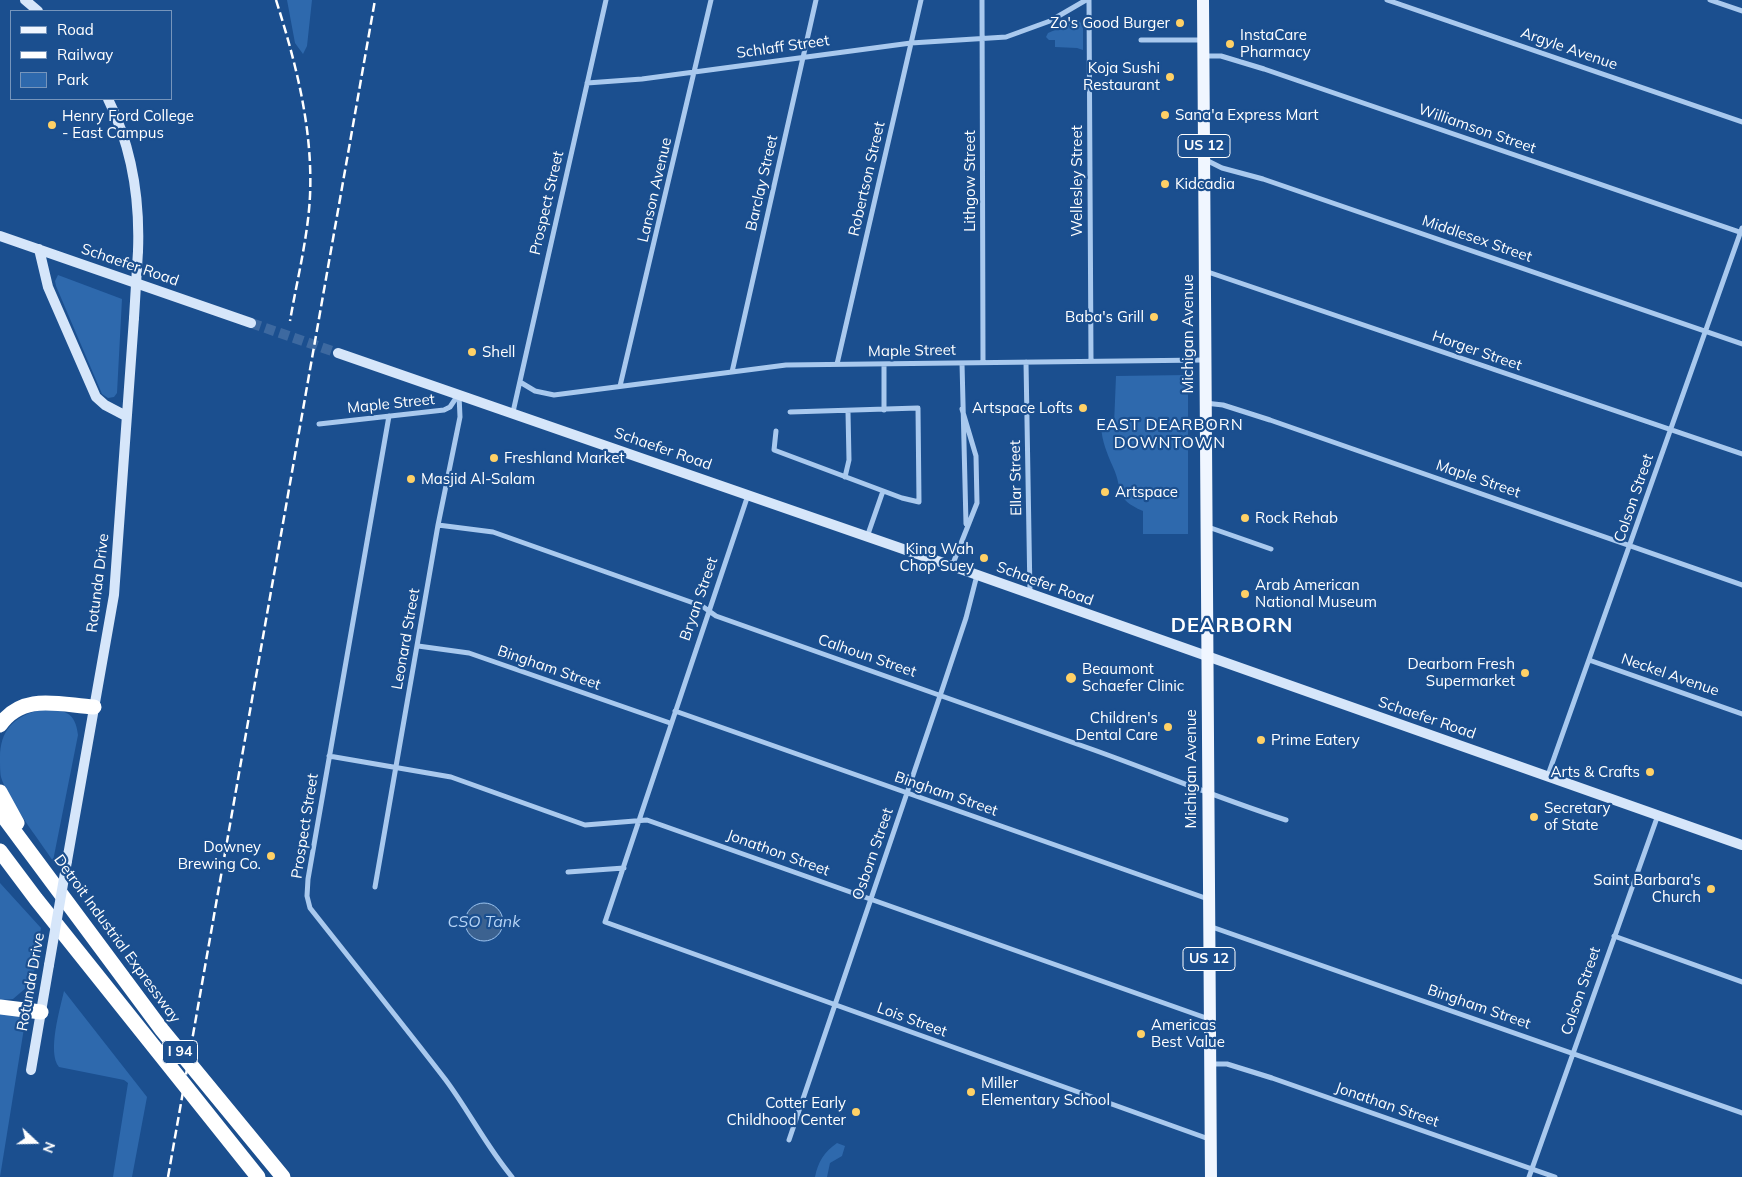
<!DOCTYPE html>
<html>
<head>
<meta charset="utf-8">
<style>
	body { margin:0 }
	#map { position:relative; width:1742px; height:1177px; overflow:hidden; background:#1b4f8f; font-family:Mulish,sans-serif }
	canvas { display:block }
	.legend { position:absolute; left:10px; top:10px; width:162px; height:90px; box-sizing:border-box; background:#1b4f8f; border:1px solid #7695bc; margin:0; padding:6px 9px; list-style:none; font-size:15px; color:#fff }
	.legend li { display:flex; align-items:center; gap:10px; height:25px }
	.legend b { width:25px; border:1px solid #7695bc }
	.north { position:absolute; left:10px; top:1117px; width:50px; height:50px; -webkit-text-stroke:4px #1b4f8f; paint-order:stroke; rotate:111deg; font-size:14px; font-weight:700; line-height:20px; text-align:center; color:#fff }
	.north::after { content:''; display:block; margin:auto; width:18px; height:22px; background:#fff; clip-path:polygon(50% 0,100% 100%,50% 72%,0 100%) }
</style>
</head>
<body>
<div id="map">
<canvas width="1742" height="1177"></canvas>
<ul class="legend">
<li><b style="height:6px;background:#f0f6ff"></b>Road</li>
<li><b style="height:6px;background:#fff"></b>Railway</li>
<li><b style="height:14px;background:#2e69ad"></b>Park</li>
</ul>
<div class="north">N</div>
</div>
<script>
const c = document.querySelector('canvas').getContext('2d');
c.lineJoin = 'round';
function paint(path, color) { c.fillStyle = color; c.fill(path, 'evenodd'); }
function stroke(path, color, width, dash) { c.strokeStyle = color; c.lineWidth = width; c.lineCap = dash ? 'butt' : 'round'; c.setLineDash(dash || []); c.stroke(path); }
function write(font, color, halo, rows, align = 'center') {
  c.font = font + ' Mulish,sans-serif'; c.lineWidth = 4.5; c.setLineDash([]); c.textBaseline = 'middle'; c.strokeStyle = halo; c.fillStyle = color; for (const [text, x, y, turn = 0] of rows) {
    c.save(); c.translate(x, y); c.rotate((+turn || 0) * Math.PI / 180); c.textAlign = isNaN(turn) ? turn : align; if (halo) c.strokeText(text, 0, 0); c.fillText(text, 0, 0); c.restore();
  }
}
const green = new Path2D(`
	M287,0H312L307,46L303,54L295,43Z
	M1078,20L1083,25V50L1077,48L1055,47V40H1049L1046,37L1048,33Z
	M58,275L122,299L117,393L114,397L108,398L102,394L56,286L55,281Z
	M1188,375V534H1143V511C1113,498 1124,491 1113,467C1107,453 1102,442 1101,426L1114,425L1116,376Z
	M39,710C62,710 75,709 78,735L53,861C40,841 7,799 1,777C0,772 0,764 0,758C0,731 13,717 39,710Z
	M0,883L41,928L36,958L39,960L27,987L13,999L0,1000Z
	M64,991L147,1097L132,1177H113L128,1083L124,1080L59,1067C47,1053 60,1009 64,991Z
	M0,1011L21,1016L25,1022L0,1177Z
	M837,1143L845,1146L842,1156L830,1163L827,1177H815C818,1162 824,1152 837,1143Z`);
const water = new Path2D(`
	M465 922a19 19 0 1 1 38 0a19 19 0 1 1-38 0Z`);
const secondaryTunnel = new Path2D(`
	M251,323L338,353`);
const minor = new Path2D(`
	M982,0L983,362
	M1089,0L1091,361
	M1387,0L1742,122
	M1710,0L1742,11
	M1141,40H1203
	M1203,56H1221L1264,69L1742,233
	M587,83L642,79L911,43L1006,37L1050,21L1086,0
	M1204,159L1222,168L1263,179L1742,344
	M1205,271L1742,454
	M1026,362L1030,594
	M962,363L966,524
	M837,364L921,0
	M732,372L816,0
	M520,382L535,391L554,395L786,365L1205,360
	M620,386L711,0
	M1205,403L1223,405L1270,420L1742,585
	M884,410V364
	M513,412L606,0
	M389,416L308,879L307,896L310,908C355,965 401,1022 445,1079C469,1111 486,1146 512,1177
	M319,424L444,410L450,407L458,395
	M776,431L774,450L902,498L919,502L918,408L790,412
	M845,477L849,460L848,412
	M748,495L605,922L1209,1139
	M438,525L493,532L702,606L716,616C842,660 968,705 1094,750C1158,773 1221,799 1286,820
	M1208,527L1271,549
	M867,537L883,491
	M952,566L977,503L976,456L962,409
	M418,646L469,653L670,723
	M1589,660L1742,714
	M675,711L1208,899
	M329,756L451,777L585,825L647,820L1209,1019
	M1548,775L1742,228
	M568,872L624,868
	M375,887L438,525L460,417L459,395
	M1209,926L1742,1113
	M1614,936L1742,982
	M1210,1064H1227L1272,1078L1555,1177
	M789,1140L943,687L966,618L977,575
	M1529,1177L1658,815`);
const secondary = new Path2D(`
	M25,0L38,11
	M108,99C132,147 140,198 138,251
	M0,236L251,323
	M39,249L48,287L96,397L105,405L126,416
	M338,353L952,566L1742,845
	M67,861L114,595L134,318
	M31,1070L49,965`);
const primary = new Path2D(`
	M1203,0L1211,1177`);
const motorway = new Path2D(`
	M0,725C23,692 60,705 94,707
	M0,792L17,823
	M0,812L162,1030L283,1177
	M0,851L36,899L258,1177
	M0,1007L41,1012`);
const rail = new Path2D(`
	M276,0C296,63 313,129 310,196C308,237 297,280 290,321
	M168,1177L375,0`);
const secondaryBridge = new Path2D(`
	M134,318L138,251
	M49,965L67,861`);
const markers = [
	[1180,23,5,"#ffd166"],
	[1230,44,5,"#ffd166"],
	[1170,77,5,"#ffd166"],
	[1165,115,5,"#ffd166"],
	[52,125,5,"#ffd166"],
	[1165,184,5,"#ffd166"],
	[1154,317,5,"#ffd166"],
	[472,352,5,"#ffd166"],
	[1083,408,5,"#ffd166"],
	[494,458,5,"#ffd166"],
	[411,479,5,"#ffd166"],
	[1105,492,5,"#ffd166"],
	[1245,518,5,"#ffd166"],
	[984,558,5,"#ffd166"],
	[1245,594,5,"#ffd166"],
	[1525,673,5,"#ffd166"],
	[1071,678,6,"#ffd166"],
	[1168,727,5,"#ffd166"],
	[1261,740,5,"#ffd166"],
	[1650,772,5,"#ffd166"],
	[1534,817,5,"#ffd166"],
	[271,856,5,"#ffd166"],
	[1711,889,5,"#ffd166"],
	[1141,1034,5,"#ffd166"],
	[971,1092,5,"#ffd166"],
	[856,1112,5,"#ffd166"]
];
const shields = [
	[1204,146,52],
	[1209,959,52],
	[180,1052,35]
];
const shieldNames = [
	["US 12",1204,146],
	["US 12",1209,959],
	["I 94",180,1052]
];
const poiNames = [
	["Zo's Good Burger",1170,23,"right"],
	["InstaCare",1240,35],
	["Pharmacy",1240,52],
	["Koja Sushi",1160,68,"right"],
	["Restaurant",1160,85,"right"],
	["Sana'a Express Mart",1175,115],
	["Henry Ford College",62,116],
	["- East Campus",62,133],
	["Kidcadia",1175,184],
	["Baba's Grill",1144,317,"right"],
	["Shell",482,352],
	["Artspace Lofts",1073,408,"right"],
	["Freshland Market",504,458],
	["Masjid Al-Salam",421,479],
	["Artspace",1115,492],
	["Rock Rehab",1255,518],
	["King Wah",974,549,"right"],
	["Chop Suey",974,566,"right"],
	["Arab American",1255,585],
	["National Museum",1255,602],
	["Dearborn Fresh",1515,664,"right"],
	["Supermarket",1515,681,"right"],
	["Beaumont",1082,669],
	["Schaefer Clinic",1082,686],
	["Children's",1158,718,"right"],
	["Dental Care",1158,735,"right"],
	["Prime Eatery",1271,740],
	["Arts & Crafts",1640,772,"right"],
	["Secretary",1544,808],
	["of State",1544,825],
	["Downey",261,847,"right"],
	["Brewing Co.",261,864,"right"],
	["Saint Barbara's",1701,880,"right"],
	["Church",1701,897,"right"],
	["Americas",1151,1025],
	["Best Value",1151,1042],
	["Miller",981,1083],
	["Elementary School",981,1100],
	["Cotter Early",846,1103,"right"],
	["Childhood Center",846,1120,"right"]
];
const streetNames = [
	["Schlaff Street",783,47,-8],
	["Argyle Avenue",1569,49,19],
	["Williamson Street",1477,129,19],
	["Robertson Street",867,179,-77],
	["Lithgow Street",970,181,-90],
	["Wellesley Street",1077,181,-90],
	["Barclay Street",762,183,-77],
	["Lanson Avenue",655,190,-77],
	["Prospect Street",547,203,-77],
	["Middlesex Street",1477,239,19],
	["Schaefer Road",130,265,19],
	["Michigan Avenue",1188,334,-90],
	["Maple Street",912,351,-1],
	["Horger Street",1477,351,19],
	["Maple Street",391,404,-6],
	["Schaefer Road",663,449,19],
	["Ellar Street",1016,478,-91],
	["Maple Street",1478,479,19],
	["Colson Street",1634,498,-71],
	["Rotunda Drive",98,583,-83],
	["Schaefer Road",1045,584,20],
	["Bryan Street",699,599,-71],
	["Leonard Street",406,639,-80],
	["Calhoun Street",867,656,19],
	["Bingham Street",549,668,19],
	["Neckel Avenue",1670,675,19],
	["Schaefer Road",1427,718,19],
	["Michigan Avenue",1191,769,-90],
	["Bingham Street",946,794,19],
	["Prospect Street",305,826,-81],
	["Jonathon Street",778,853,20],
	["Osborn Street",873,854,-71],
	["Detroit Industrial Expressway",117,939,54],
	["Rotunda Drive",31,982,-80],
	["Colson Street",1581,991,-71],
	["Bingham Street",1479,1007,19],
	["Lois Street",912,1020,20],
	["Jonathan Street",1387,1105,19]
];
const neighbourhoodNames = [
	["EAST DEARBORN",1170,425],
	["DOWNTOWN",1170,443]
];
const waterNames = [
	["CSO Tank",484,922]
];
const districtNames = [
	["DEARBORN",1232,626]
];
paint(green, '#2e69ad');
paint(water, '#3c6290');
stroke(water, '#9cc4f0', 1);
stroke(secondaryTunnel, '#3d69a0', 10, [10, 5]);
stroke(minor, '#a9c9ee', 5);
stroke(secondary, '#d6e6fa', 10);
stroke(primary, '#f0f6ff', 12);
stroke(motorway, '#fff', 15);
stroke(rail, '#fff', 2.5, [9, 4]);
stroke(secondaryBridge, '#d6e6fa', 10);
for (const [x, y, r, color] of markers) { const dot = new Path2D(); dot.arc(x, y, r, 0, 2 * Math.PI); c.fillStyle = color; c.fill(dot); stroke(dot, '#1b4f8f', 2); }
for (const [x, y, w] of shields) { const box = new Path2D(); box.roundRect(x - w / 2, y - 11.5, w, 23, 4); c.fillStyle = '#1b4f8f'; c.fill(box); stroke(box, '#fff', 1); }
write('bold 14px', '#fff', null, shieldNames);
write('15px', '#fff', '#1b4f8f', poiNames, 'left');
write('15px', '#fff', '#1b4f8f', streetNames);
c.letterSpacing = '1px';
write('16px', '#fff', '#1b4f8f', neighbourhoodNames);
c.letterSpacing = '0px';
write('italic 16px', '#b5d3f5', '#1b4f8f', waterNames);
c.letterSpacing = '1px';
write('bold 20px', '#fff', '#1b4f8f', districtNames);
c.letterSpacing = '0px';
</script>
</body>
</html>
